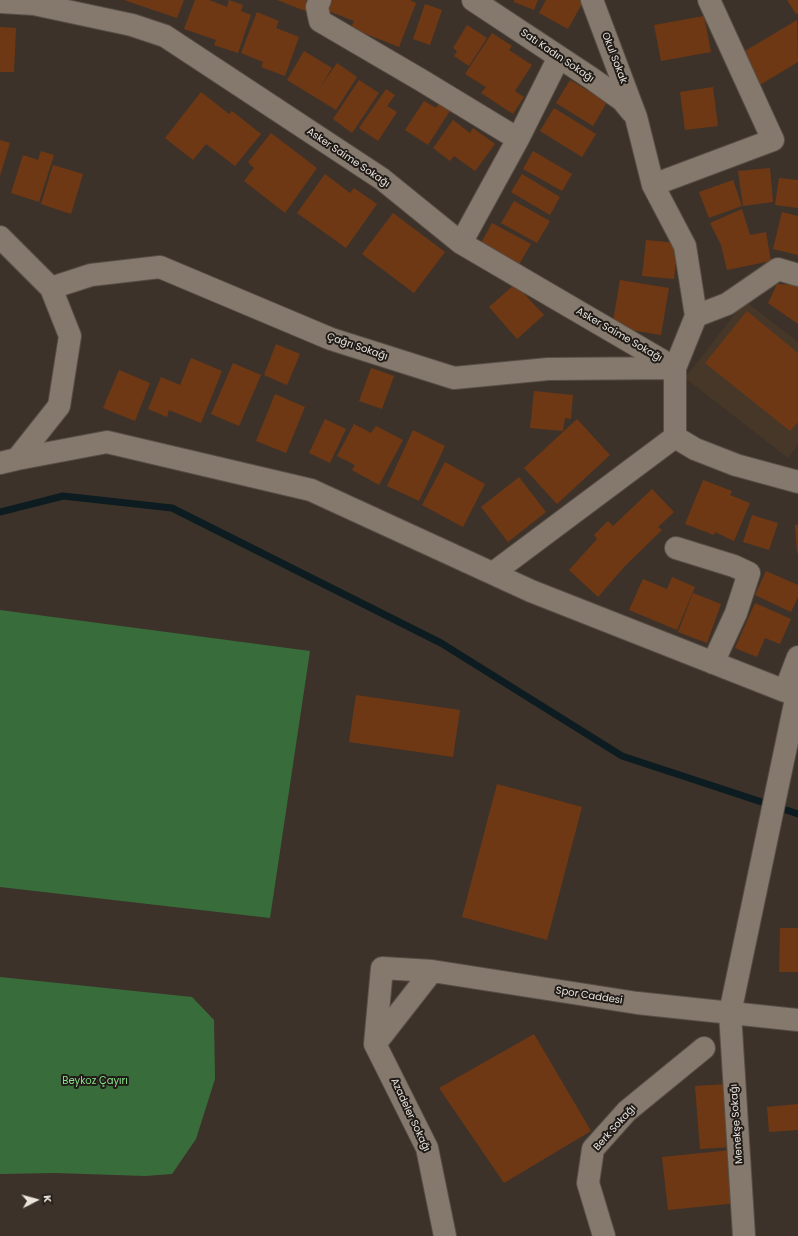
<!DOCTYPE html>
<html>
<head>
<meta charset="utf-8">
<style>
	body { margin:0 }
	#map { position:relative; width:798px; height:1236px; overflow:hidden; background:#3d3229; font-family:Poppins,sans-serif }
	canvas { display:block }
	.north { position:absolute; left:16px; top:1180px; width:40px; height:40px; -webkit-text-stroke:3px #201b17; paint-order:stroke; rotate:84deg; font-size:11px; font-weight:700; line-height:16px; text-align:center; color:#ebe5de }
	.north::after { content:''; display:block; margin:auto; width:14px; height:18px; background:#ebe5de; clip-path:polygon(50% 0,100% 100%,50% 72%,0 100%) }
</style>
</head>
<body>
<div id="map">
<canvas width="798" height="1236"></canvas>
<div class="north">K</div>
</div>
<script>
const c = document.querySelector('canvas').getContext('2d');
c.lineJoin = 'round';
function paint(path, color) { c.fillStyle = color; c.fill(path, 'evenodd'); }
function stroke(path, color, width, dash) { c.strokeStyle = color; c.lineWidth = width; c.lineCap = dash ? 'butt' : 'round'; c.setLineDash(dash || []); c.stroke(path); }
function write(font, color, halo, rows, align = 'center') {
  c.font = font + ' Poppins,sans-serif'; c.lineWidth = 4; c.setLineDash([]); c.textBaseline = 'middle'; c.strokeStyle = halo; c.fillStyle = color; for (const [text, x, y, turn = 0] of rows) {
    c.save(); c.translate(x, y); c.rotate((+turn || 0) * Math.PI / 180); c.textAlign = isNaN(turn) ? turn : align; if (halo) c.strokeText(text, 0, 0); c.fillText(text, 0, 0); c.restore();
  }
}
const built = new Path2D(`
	M745,301L798,342V445L788,458L685,378Z`);
const green = new Path2D(`
	M0,610L310,651L270,918L0,887Z
	M0,977L192,997L214,1020L215,1079L196,1139L172,1174L145,1176L55,1173L0,1174Z`);
const stream = new Path2D(`
	M0,512L63,496L172,508L441,643L622,756L798,814`);
const building = new Path2D(`
	M124,0H184L177,18Z
	M195,0H209L227,7L229,0L243,5L241,11L251,15L238,53L214,45L216,40L184,29Z
	M277,0H313L308,12Z
	M330,0H410L416,3L399,47L351,28L354,21L326,10Z
	M514,0H538L534,10L514,2Z
	M546,0H584L568,29L539,13Z
	M787,0H798V13L796,14Z
	M425,4L442,10L430,45L413,39Z
	M257,12L279,21L276,28L299,37L285,76L261,67L263,62L241,53Z
	M704,16L711,52L661,61L654,25Z
	M797,20L798,62L758,86L740,54Z
	M467,25L487,38L469,66L454,56L457,51L453,48Z
	M0,27L16,28L14,72H0Z
	M492,33L512,46L509,50L532,65L515,91L524,97L513,114L481,93L486,87L465,74Z
	M304,51L332,68L319,89L337,63L357,77L336,110L287,80Z
	M359,80L379,93L352,133L333,119Z
	M570,80L607,102L593,126L556,103Z
	M713,87L718,126L685,130L680,92Z
	M386,89L395,95L387,106L397,112L378,141L359,128Z
	M201,92L229,114L232,111L261,134L235,166L206,144L193,160L165,138Z
	M442,99L453,106L428,145L405,130L424,101L436,108Z
	M554,108L596,134L582,157L540,131Z
	M453,120L470,133L473,128L495,144L475,171L454,156L450,161L433,148Z
	M271,133L317,168L285,213L244,181L254,168L248,162Z
	M0,140L10,143L0,176Z
	M41,151L54,155L39,202L11,193L23,155L38,160Z
	M533,151L572,174L562,191L523,169Z
	M53,165L83,174L71,214L41,204Z
	M770,168L773,202L743,206L738,171Z
	M325,174L350,193L354,188L377,204L346,248L297,213Z
	M522,174L560,197L550,215L511,192Z
	M779,178L798,180V208L775,205Z
	M733,180L742,206L709,218L699,192Z
	M514,201L550,221L537,243L501,223Z
	M742,209L750,235L766,232L771,261L727,270L721,245L710,223Z
	M782,212L798,216V255L773,249Z
	M393,213L445,252L414,293L362,254Z
	M492,223L531,244L518,266L480,245Z
	M646,240L678,243L674,279L642,276Z
	M620,280L669,288L661,335L612,327Z
	M515,284L544,315L517,339L489,307Z
	M777,284L798,285V324L768,303Z
	M747,311L798,353V422L790,431L705,363Z
	M276,344L300,354L287,385L264,375Z
	M191,358L222,371L201,423L169,410L167,417L148,409L161,377L180,385Z
	M233,363L261,375L239,426L211,414Z
	M371,368L394,376L382,409L359,401Z
	M119,370L150,383L135,421L103,408Z
	M534,391L573,395L571,419L565,418L563,431L530,428Z
	M275,394L305,407L286,453L256,441Z
	M325,419L346,429L330,463L309,453Z
	M577,419L610,455L557,504L524,468Z
	M354,424L371,433L376,426L403,440L379,485L352,470L355,465L337,456Z
	M413,430L445,446L419,501L387,486Z
	M445,462L485,484L463,527L422,505Z
	M519,477L546,512L508,542L481,507Z
	M703,480L732,491L730,495L750,503L734,541L715,532L714,535L685,524Z
	M652,489L674,512L658,527L662,530L625,566L598,597L569,570L597,539L594,535L608,521L613,526Z
	M752,515L778,523L769,550L743,542Z
	M795,525H798V553H797Z
	M766,571L798,585V597L791,612L755,595Z
	M672,577L695,587L677,630L629,610L643,579L667,589Z
	M693,593L721,604L707,643L678,632Z
	M755,603L791,619L780,644L765,638L757,657L735,648Z
	M356,695L460,710L453,757L349,742Z
	M497,784L582,807L547,940L462,917Z
	M780,928H798V972H779Z
	M534,1034L591,1131L504,1183L439,1088Z
	M726,1084L731,1147L700,1149L695,1086Z
	M798,1104V1130L769,1132L767,1107Z
	M731,1150L737,1203L668,1210L662,1157Z`);
const minor = new Path2D(`
	M320,0L317,7L320,21L421,80L518,139
	M473,0L591,78L622,100L632,112
	M592,0L636,117L653,185L685,246L696,316L675,368V437
	M0,2L34,4L132,25L165,36L382,179L461,243L675,368
	M653,185L773,140L709,0
	M0,237L51,288L70,336L59,406L17,459L0,463
	M461,243L518,139L559,57
	M51,288L91,275L160,267L331,339L454,378L548,369L675,368
	M696,316L727,304L778,269L798,275
	M675,437L695,449L736,465L798,482
	M17,459L107,442L311,490L531,591L785,691L798,694
	M676,548L734,566L749,573L736,613L713,663
	M493,573L675,437
	M785,691L798,657
	M375,1044L382,968L432,971L637,1003L798,1020
	M375,1044L427,1148L445,1236
	M375,1044L432,971
	M604,1236L588,1183L593,1149L627,1111L704,1048
	M744,1236L730,1013L797,694`);
const streetNames = [
	["Satı Kadın Sokağı",557,56,34],
	["Okul Sokak",614,58,69],
	["Asker Saime Sokağı",348,158,34],
	["Asker Saime Sokağı",619,335,30],
	["Çağrı Sokağı",357,347,19],
	["Spor Caddesi",589,996,9],
	["Azadeler Sokağı",410,1115,65],
	["Menekşe Sokağı",737,1124,-94],
	["Berk Sokağı",615,1128,-48]
];
const parkNames = [
	["Beykoz Çayırı",95,1081]
];
paint(built, '#463728');
paint(green, '#386d3b');
stroke(stream, '#0c1c20', 7);
paint(building, '#6f3815');
stroke(minor, '#574f46', 24);
stroke(minor, '#85796e', 22);
write('10px', '#ebe5de', '#201b17', streetNames);
write('10px', '#8be38e', '#201b17', parkNames);
</script>
</body>
</html>
